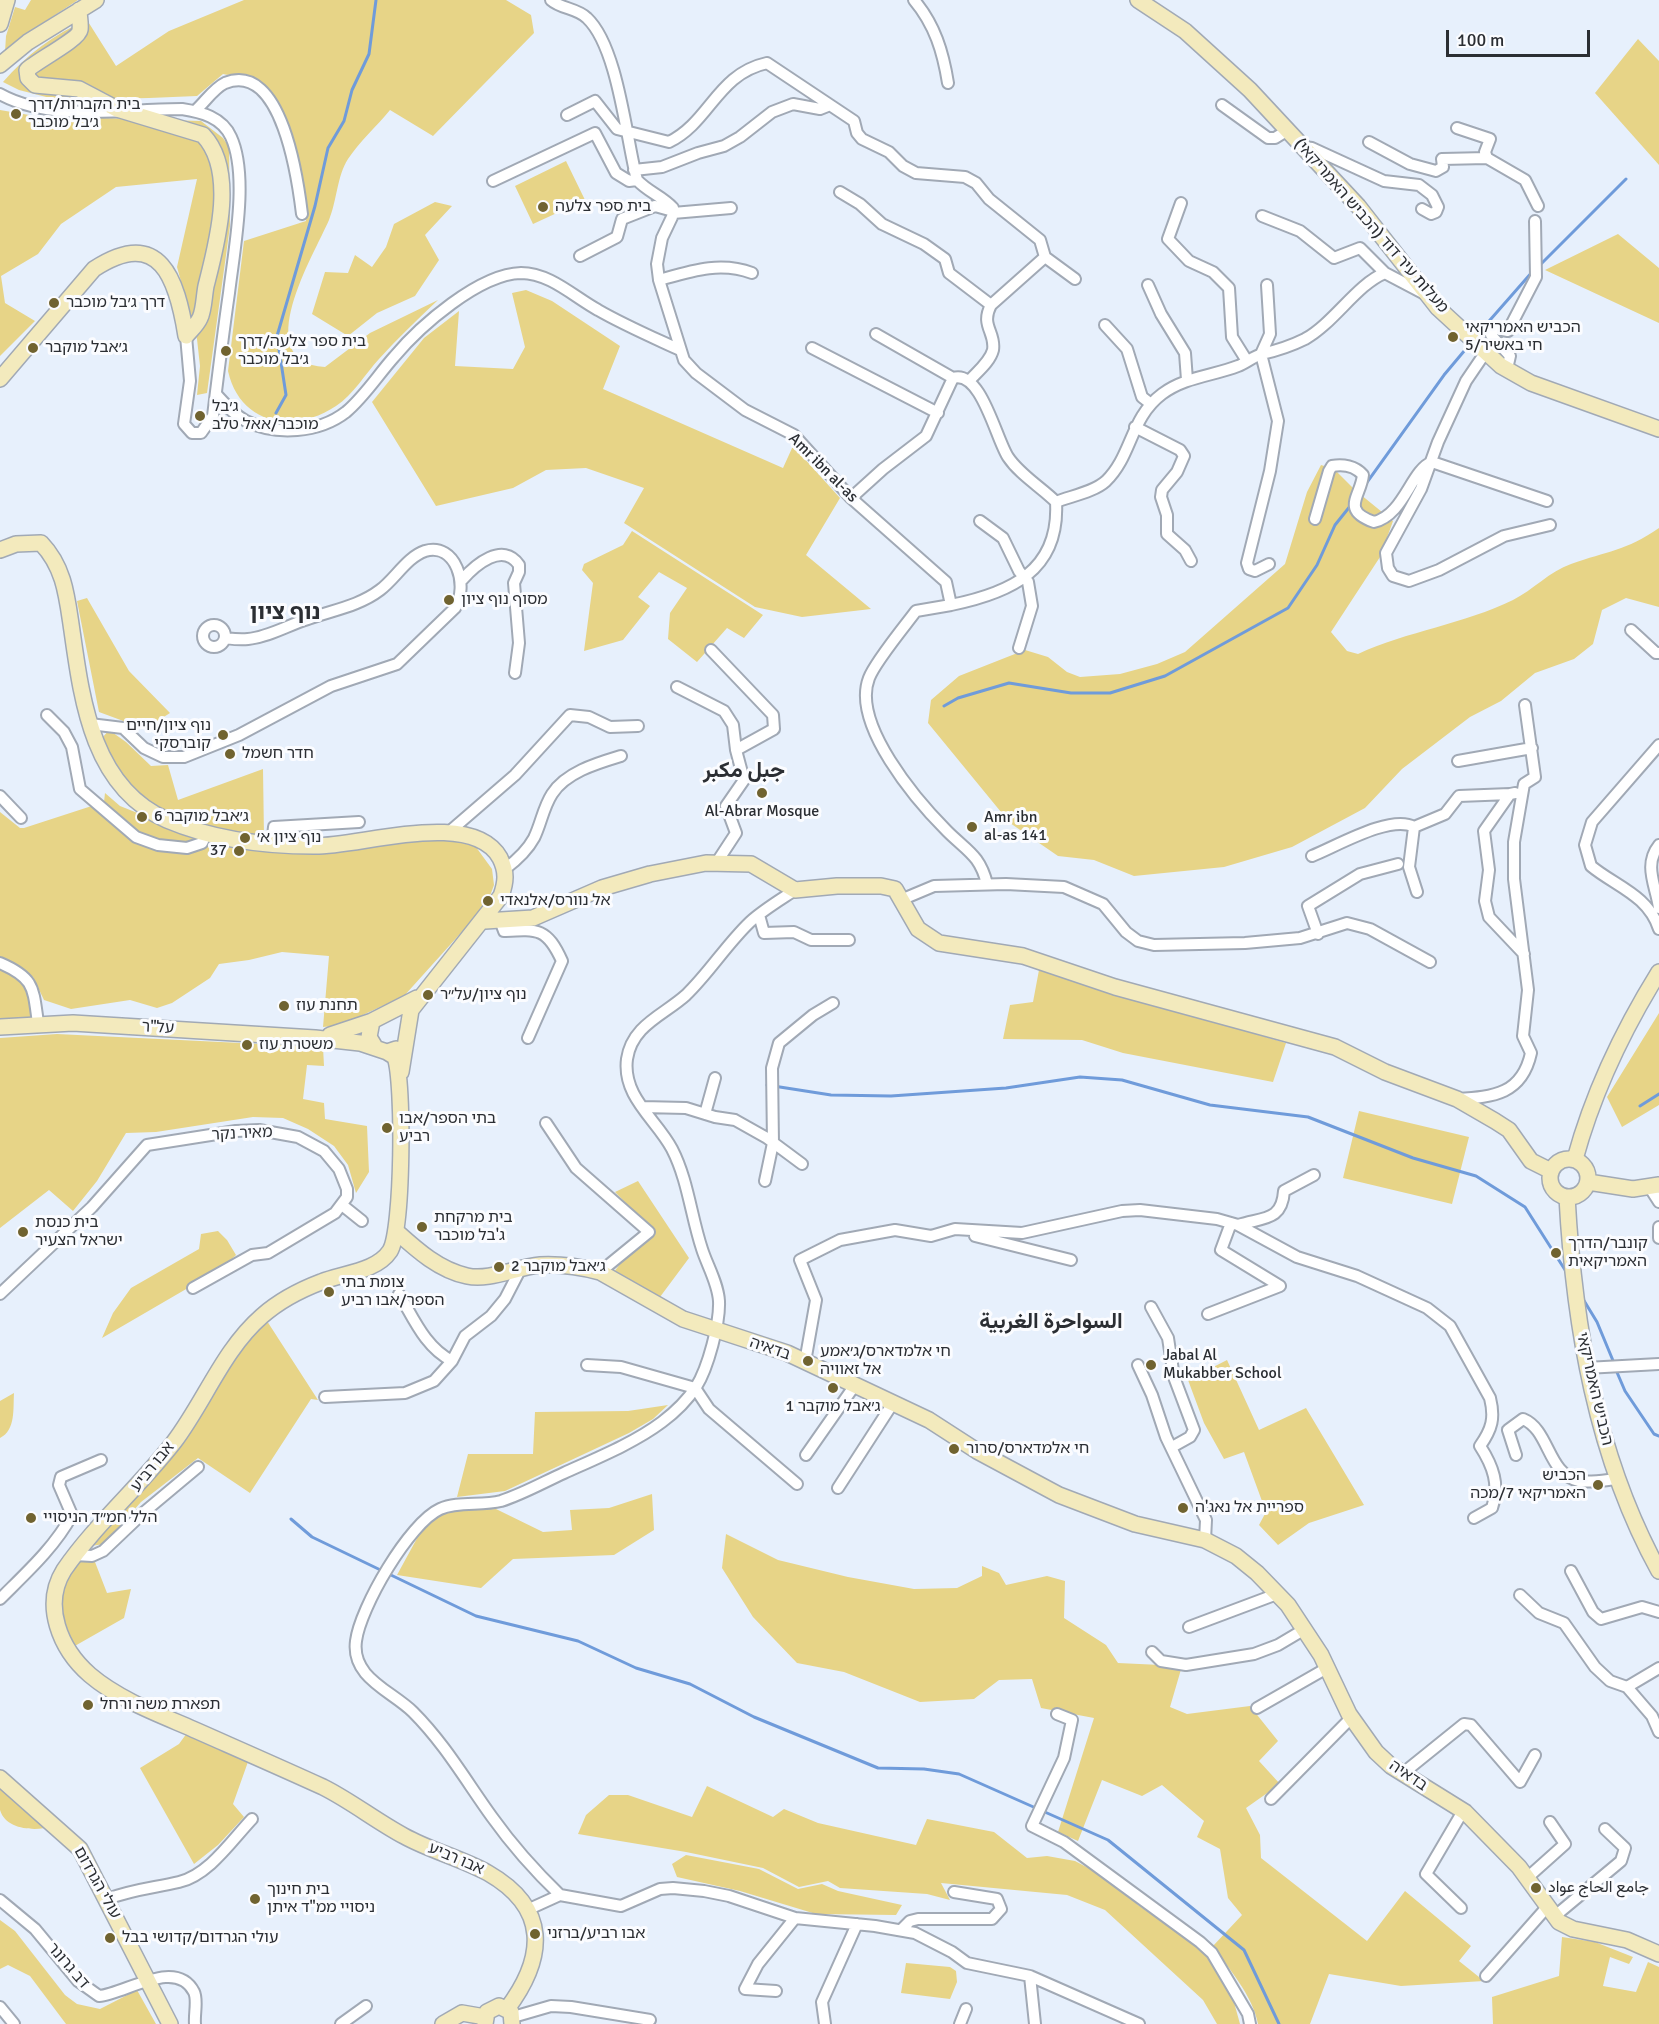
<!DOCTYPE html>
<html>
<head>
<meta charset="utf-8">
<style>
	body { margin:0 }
	#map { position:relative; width:1659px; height:2024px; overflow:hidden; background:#e7f0fc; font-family:Signika,sans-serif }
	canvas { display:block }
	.scale { position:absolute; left:1446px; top:30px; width:144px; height:27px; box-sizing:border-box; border:3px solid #2b2e33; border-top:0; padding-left:8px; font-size:18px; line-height:21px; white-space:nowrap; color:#2b2e33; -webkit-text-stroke:4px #fbfcff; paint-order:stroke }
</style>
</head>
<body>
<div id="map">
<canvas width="1659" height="2024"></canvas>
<div class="scale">100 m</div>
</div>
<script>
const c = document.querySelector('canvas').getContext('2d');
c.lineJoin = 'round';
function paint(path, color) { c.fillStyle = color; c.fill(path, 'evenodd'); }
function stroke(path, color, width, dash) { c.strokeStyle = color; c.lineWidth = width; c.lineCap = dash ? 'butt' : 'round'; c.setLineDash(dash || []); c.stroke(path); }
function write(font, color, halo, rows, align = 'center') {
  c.font = font + ' Signika,Vazirmatn,"Noto Sans Hebrew",sans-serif'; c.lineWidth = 6; c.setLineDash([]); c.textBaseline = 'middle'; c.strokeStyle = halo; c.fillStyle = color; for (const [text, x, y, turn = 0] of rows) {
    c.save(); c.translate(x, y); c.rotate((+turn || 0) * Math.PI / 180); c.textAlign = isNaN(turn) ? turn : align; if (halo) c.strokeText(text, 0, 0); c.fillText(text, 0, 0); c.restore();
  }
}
const green = new Path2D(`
	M31,0H78L32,30L5,52L6,36L15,7L25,10Z
	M244,0H506L531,15L534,33L433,136L390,110C377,126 360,141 348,159C337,176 337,201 329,220C314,255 248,362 325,367L370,333L438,300C418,319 398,338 379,359C366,373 353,395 336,406C294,434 240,425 228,371L244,241L306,221C302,178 296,105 255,80C247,75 232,76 223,74L197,96L149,98L58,100L19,90L3,82C26,55 54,34 87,20L116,66L169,31Z
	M1638,39L1659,61V165L1595,93Z
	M0,110L35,116L201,121L223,138L229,147L230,226L207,393L197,395L200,366L197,339L177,267L197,179L116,187L61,224L38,254L1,276L5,303L35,321L0,356Z
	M566,161L585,200L533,224L515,186Z
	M435,202L452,206L425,235L439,260L415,296L377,313L348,336L312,314L325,272L348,273L355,255L372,267L386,247L394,224Z
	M1618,234L1659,268V323L1545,270Z
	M526,290L552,301L620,346L603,389L783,468L793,446L840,498L806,555L871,609L802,617L755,607L624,523L644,488L586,468L546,470L513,488L436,506L372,402L424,338L459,311L455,366L513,369L525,347L512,293Z
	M1321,465L1334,469L1355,490L1393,521L1380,557L1331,632L1347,651L1358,654C1408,631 1464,624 1513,600C1533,590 1550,571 1571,564C1607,551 1626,551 1659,528V607L1626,598L1602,610L1593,644L1574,659L1535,673L1501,701L1470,717L1402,769L1365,808L1292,847L1224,867L1134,876L1094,860L1058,856L1010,823L928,723L931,700L959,676L1025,650L1048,657L1067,672L1080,677L1120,674L1157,664L1185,652L1285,564L1307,492Z
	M632,531L763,615L744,638L727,628L697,662L668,639L670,613L687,588L659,572L638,597L650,606L623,640L584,651L593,583L582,570L584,564L623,545Z
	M87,598L129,671L170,713L145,729L99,712L77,601Z
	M109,730L126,742L151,766L168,765L178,800L263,769L264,837C201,824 117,814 103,737Z
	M105,793L120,806L190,834L249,845L439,839L473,843L492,869L494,885L487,904L404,996L341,1025L323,1027L329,956L282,952L249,960L219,964L210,978L172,1003L157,1008L130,1000L71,1009L44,1000L33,977L22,968L0,958V812L20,828H24L104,802Z
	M0,969L15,975L27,985L32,1012L30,1018L0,1021Z
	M1039,970L1286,1043L1273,1082L1123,1053L1082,1040L1003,1039L1010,1005L1033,1002Z
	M1659,1013V1105L1622,1127L1607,1097Z
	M57,1034L323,1047L324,1066L307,1065L303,1099L324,1103L325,1119L367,1126L369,1172L356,1193L348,1165L334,1146L308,1129L283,1118L253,1117L156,1132L126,1133L97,1181L73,1211L49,1190L0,1228V1038Z
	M1359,1111L1469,1137L1452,1204L1343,1178Z
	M638,1181L689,1258L660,1297L614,1272L648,1226L615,1192Z
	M218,1231L227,1240L236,1255L224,1267L102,1338L113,1313L131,1288L199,1249L201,1234Z
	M267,1321L318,1400L311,1399L250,1493L198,1458L141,1502L104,1544L91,1546L238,1347Z
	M1227,1360L1259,1430L1306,1408L1364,1505L1309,1523L1278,1545L1259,1525L1266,1512L1244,1452L1224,1459L1204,1423L1188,1380Z
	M14,1393C13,1408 16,1430 0,1438V1401Z
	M668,1405L653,1419L629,1433L505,1491L457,1497L468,1454H533L535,1412L628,1411Z
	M652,1494L654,1530L614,1555L513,1559L481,1588L397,1575L421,1531L446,1511L496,1509L543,1532L572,1530L570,1510L609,1508Z
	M726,1534L778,1560L848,1577L914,1589L957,1588L982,1576V1566L999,1573L1006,1585L1047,1576L1065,1581L1064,1618L1106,1645L1118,1663L1182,1666L1170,1707L1187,1714L1250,1706L1278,1741L1259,1761L1280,1784L1246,1808L1260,1835L1261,1858L1367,1941L1405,1891L1471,1946L1459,1961L1484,1981L1401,1986L1329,1974L1310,2024H1258C1253,1996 1229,1969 1213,1946L1242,1915L1228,1898L1220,1849L1197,1837L1204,1821L1162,1785L1142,1796L1102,1780L1078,1841L1058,1832L1094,1718L1041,1708L1032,1679L999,1680L974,1699L920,1702L844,1672L797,1663L753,1617L722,1568Z
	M76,1562H95L107,1593L131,1589L124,1618L73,1647L61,1625L60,1586Z
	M187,1733L249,1759L233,1804L244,1817L218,1845L194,1864L140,1768L179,1744Z
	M0,1785L51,1827C34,1831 6,1830 0,1810C0,1803 0,1793 0,1785Z
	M707,1786L773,1817L784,1809L818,1823L916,1845L927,1819L994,1832L1027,1858L1047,1856L1075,1861L1111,1880L1138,1905L1210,1955L1232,1995L1240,2024H1217L1203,2000L1105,1910L1067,1895L941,1883L950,1900L927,1894L840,1888L828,1881L799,1887L763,1868L686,1852L578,1834L586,1815L609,1795H628L692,1817Z
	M686,1855L759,1869L798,1889L822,1884L838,1891L902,1905L896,1915L816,1914L740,1891L677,1877L672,1864Z
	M0,1920L15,1931L65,1995L77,2004L100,2009L137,1990L156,2024H66L30,1976L8,1965L0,1969Z
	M1562,1937L1595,1942L1633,1957L1629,1964L1610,1957L1603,1986L1636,1992L1648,1962L1659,1967V2024H1493L1492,1997L1559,1976Z
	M906,1963L950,1967L956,1971L957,1982L950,1999L901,1993Z`);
const stream = new Path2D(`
	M1540,265L1626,179
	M1476,336L1533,271
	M276,413L286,395L277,336L315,206L328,148L344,121L352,90L369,54L376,0
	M1365,485L1444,375L1470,344
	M944,706L958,698L1009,683L1071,693H1110L1165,676L1288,608L1317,565L1335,525L1351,505
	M767,1085L831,1095L891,1096L1006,1088L1080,1077L1122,1080L1210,1105L1308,1117L1413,1158L1476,1176L1525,1207L1567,1273
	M1640,1106L1659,1094
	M1583,1299L1597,1322L1614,1363
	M1616,1370L1625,1391L1654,1434L1659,1436
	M291,1519L312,1537L476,1616L578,1641L636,1668L690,1684L754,1717L878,1768L924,1769L959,1774L1108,1840L1244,1950L1279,2024`);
const street = new Path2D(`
	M551,0C561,9 577,8 587,18C618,47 626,138 637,180C648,192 662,196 673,208L672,217L662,238L657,264L659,280L684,360L696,373L745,410L794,435L851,498L946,582L951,605L916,611C904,627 875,662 869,678C851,724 917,801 947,831C967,851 980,855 987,884
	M914,0C935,25 943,52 948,83
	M0,94C50,122 126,109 182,109C201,112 222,117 231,137C249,176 234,250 229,293C223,334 218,375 213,416L201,433H192L184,424L190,381L186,336
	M1222,105L1268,138H1275L1288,130
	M195,111C205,102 214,88 225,83C282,60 298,181 302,214
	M567,115L595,101L617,129L669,142C710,122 717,74 767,63L854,121L857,133L862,139L889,152L903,166L916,173L965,177L976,183L989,199L1040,240L1045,257
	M1457,128L1490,139L1485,152L1487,158L1525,180L1538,206
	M1369,142L1410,164L1436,171L1443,167L1442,159L1487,158
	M1304,147L1312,148L1384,181L1419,185L1432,195L1438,207L1436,212L1431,214L1422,209
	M634,170L662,167L698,153L724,146L740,137L772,112L793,104L820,109L830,105
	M493,181L595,133L616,173L629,181L637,180
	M840,192L860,204L882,224L924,244L945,259L949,273L991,305
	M1181,203L1168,239L1189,261L1213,272L1229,288L1232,337L1247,361
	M673,213L731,208
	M1262,216L1300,231L1334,258L1360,248L1385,273
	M580,256L617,237L622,219L655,206L673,211
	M659,280C691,271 720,261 752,273
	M1148,285L1161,314L1185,353L1187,380
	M1267,285L1270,334L1261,354L1278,421L1270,471L1247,563L1249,569L1255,571L1269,564
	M1105,325L1127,349L1142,397L1151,404
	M876,334L953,378
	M812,348L938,413
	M1485,353L1466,381L1438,442L1421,489L1386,553L1388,568L1393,576L1409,581L1439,570L1504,536L1550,525
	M1507,369L1510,356L1491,335L1492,328L1508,331L1536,277L1535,221
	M969,381C977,372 990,362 993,350C996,332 980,326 991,305L1045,257L1075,279
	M216,394C225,404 234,415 246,421C276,436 319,433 346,412C364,397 378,375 394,357C420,326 479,274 521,273C550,273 574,297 598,310C624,325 652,337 680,350
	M1135,427L1180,450L1184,456L1177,472L1162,490L1161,497L1167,515V534L1185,550L1191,561
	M851,498L883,469L926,436L953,378C981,369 996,439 1008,457C1020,475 1041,487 1056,502C1060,571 1010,593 951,605
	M1056,502C1071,496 1094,492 1106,481C1132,456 1130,418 1162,394C1185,377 1212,376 1238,366C1246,363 1254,356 1262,354C1279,350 1289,347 1305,339C1334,323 1357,284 1385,273L1423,293
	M1315,519L1329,471L1332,466C1343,464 1355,466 1363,475C1361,496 1340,510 1374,522C1404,515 1411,470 1432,462L1547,501
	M980,521L1003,538L1019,571L1028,582L1032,606L1019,648
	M462,580C475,565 503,541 519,565V572L514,583L519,643L515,673
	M203 636a11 11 0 1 1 22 0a11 11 0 1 1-22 0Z
	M1631,630L1656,653H1659
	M711,650L773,715L774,729L736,750L744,780L726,806L736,833L717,862
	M677,687L724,711L733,725L736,750
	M47,715L64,732L72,747L80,789L136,837L158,845L187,848L202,843L207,833
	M90,724L123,728L144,748L163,757H184L239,735L331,686L397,664L455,608C469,586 456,542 425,551C407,557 395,579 380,590C359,606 333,610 308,619C288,625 269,637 248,639C240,640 233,639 225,638
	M1659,745L1592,822L1585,845L1591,866C1615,886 1648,895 1659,929
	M1458,761L1532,748
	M1515,793L1510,794L1484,831L1489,870L1485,901L1489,917L1524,954
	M0,796L21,818
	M1414,827L1409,867L1417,892
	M449,832L515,775L570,715L589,717L610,727L638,726
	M272,844L274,827L359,822
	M1659,845C1643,865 1656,886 1659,908
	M1312,856C1337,846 1391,814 1414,827L1445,814L1459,796L1510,794
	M505,869C517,860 527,851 534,838C541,824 543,808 552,794C566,772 598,763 621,756
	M903,899L934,886L1006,884L1064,887L1103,904L1126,932L1138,941L1154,945L1245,943L1300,938L1347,923L1370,929L1430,962
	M759,915L764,933L794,932L811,940H849
	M500,920L504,931C538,929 547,928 562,961L528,1038
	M1318,934L1308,906L1360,874L1398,864
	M0,963C35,978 33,988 38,1023
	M1457,1099C1494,1097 1522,1094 1531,1053L1523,1036L1528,990L1514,879V842L1524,784L1535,777L1525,705
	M642,1107L686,1108L715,1117L735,1120L767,1138L802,1164
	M705,1114L715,1078
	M546,1123L576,1168L649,1232L600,1272
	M765,1181L773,1143L772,1068L779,1043L813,1015L833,1003
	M1650,1188L1659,1202
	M342,1205L362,1221
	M1238,1225C1264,1217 1282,1221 1284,1191L1314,1175
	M1659,1227V1238
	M975,1236L1071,1260
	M0,1294L92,1207L147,1145L236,1131L259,1130L298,1137L324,1151L339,1169L347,1189V1197L335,1213L268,1253L252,1255L193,1288
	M399,1294C414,1319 425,1347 452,1361
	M1151,1307L1168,1338L1174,1377L1194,1430L1190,1437L1172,1447
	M1208,1314L1280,1286L1221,1250L1231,1223
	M805,1362L816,1300L800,1260L840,1240L895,1230L931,1236L955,1229L1022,1233L1122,1211L1140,1210L1217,1219L1238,1225L1297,1257L1357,1276L1427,1308L1450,1326L1490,1398C1495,1418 1492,1429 1480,1446C1493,1466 1500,1485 1492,1508L1474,1518
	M587,1365L621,1367L695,1388L709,1409L797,1484
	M1138,1365L1152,1395L1166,1437L1206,1520L1205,1540
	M1586,1368L1659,1364
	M325,1397L405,1393L434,1381L452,1361L465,1336L491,1316L505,1299L521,1268
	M806,1455L855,1385
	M1516,1455L1508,1430L1523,1419C1550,1430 1547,1474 1579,1481C1591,1483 1606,1480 1617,1479
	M838,1488L893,1403
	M75,1555L92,1556L103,1551L143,1513L198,1467
	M1571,1571L1593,1612L1601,1619L1642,1607L1659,1612
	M1520,1595L1539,1613L1564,1623L1595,1667L1610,1681L1627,1687L1659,1668
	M0,1599C26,1573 54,1548 72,1515L59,1485L61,1477L101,1460
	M1189,1627L1277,1594
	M1152,1652L1161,1661L1186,1665L1254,1654L1278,1645L1305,1629
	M1627,1687L1652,1716L1659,1732
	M1257,1708L1327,1668
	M1057,1714L1072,1720L1064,1758L1032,1826L1064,1842L1200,1942L1212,1953L1248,2014L1250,2024
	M1402,1774L1464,1724L1471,1725L1520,1782L1535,1755
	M1271,1799L1352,1717
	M1527,1878L1565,1844L1550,1822
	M560,1895C535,1871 512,1845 492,1817C466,1781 445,1744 413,1712C392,1691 351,1678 356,1641C360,1608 409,1523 440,1509C458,1501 481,1506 501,1501C523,1494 544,1482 564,1473C597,1458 634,1443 662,1422C674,1413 688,1399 696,1387C708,1368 720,1323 719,1301C718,1283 707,1265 702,1249C691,1216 688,1180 672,1149C657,1120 622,1097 627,1059C632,1025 664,1015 686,995C709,973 726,945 750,922C763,910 780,900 795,890
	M107,1899C134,1889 153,1888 179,1882C209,1875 232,1840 252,1819
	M0,1900L35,1929L78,1981L99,1996C125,1994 176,1957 194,1992C198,2000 194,2014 195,2024
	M1461,1908L1426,1874L1463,1811
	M527,1910L560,1895L621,1906L660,1889L673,1888L704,1891L729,1896L795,1918L875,1926L915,1933L952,1952L967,1963L1030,1976L1139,2024
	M1555,1916L1621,1861L1625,1848L1605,1829
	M901,1930L910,1921L918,1919H992L1001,1909L997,1899L954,1892
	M1030,1976L1035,2024
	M1486,1976L1548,1906
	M776,1991L745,1989L758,1964L795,1918
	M0,2007L14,2024
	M513,2017L551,2006L571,2007L650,2020
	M341,2024L366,2006
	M825,2024L822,2002L857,1924
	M960,2024L966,2009`);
const secondary = new Path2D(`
	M1138,0L1185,31L1250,90L1358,206L1438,308L1501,366L1531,383L1659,429
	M79,10C79,16 81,24 80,30C79,39 37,61 27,70L28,78L35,85L79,89L117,109L203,135C237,171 217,243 206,286C204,296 204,310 200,318C197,325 190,331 186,336
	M0,24L7,0
	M0,65L28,42L96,0
	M0,379L94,269C160,226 177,279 186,336
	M0,550L16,544L41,543C65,568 67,598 72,631C82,702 93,788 167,820C212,839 265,846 314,846C360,847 472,808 500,858C507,872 506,882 501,896L411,1010L401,1072
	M485,921L533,918L602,888L650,874L706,863L751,864L795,890L837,886H881L895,889L918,929L939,943L1023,956L1115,987L1335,1047L1385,1072L1457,1099L1495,1121L1509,1130L1531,1161L1551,1171
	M0,1027L73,1023L315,1038L360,1043L387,1052L396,1049
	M330,1035L372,1021
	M375,1047L369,1037L372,1021L417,998
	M387,1052L395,1057C404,1081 403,1230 390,1251C376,1272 343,1273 321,1282C300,1290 279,1301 262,1316C223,1350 205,1401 174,1442C140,1486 94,1526 64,1570C42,1605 60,1649 90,1675C117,1698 153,1712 186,1726C231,1746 277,1766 323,1787C351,1801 376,1821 404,1836C431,1851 461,1858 488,1873C549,1908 546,1957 507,2009
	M1550 1178a19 19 0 1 1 38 0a19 19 0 1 1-38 0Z
	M1575,1159C1593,1093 1623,1030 1659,972
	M1588,1182L1633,1189L1659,1185
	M1567,1197C1574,1325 1596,1457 1659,1571
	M397,1232C417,1250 439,1270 467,1276C490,1281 516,1267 540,1265C560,1264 581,1267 600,1272L683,1319L787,1353L929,1420L977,1451L1059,1495L1135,1524L1205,1540L1236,1556L1257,1573L1288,1605L1321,1655L1349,1714L1376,1752L1391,1766L1465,1812L1519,1867L1559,1922L1573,1929L1627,1940L1659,1954
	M0,1778L80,1849L170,2024
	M443,2024L462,2013L485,2017
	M485,2024L487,2012L499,2006L511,2012L512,2024`);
const markers = [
	[16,114,6,"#706330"],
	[543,207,6,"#706330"],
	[54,303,6,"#706330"],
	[1453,337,6,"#706330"],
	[33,348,6,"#706330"],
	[226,351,6,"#706330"],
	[200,416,6,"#706330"],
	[449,600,6,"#706330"],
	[223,735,6,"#706330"],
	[230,754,6,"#706330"],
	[762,793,6,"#706330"],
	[142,817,6,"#706330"],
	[972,827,6,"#706330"],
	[245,838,6,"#706330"],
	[239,851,6,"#706330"],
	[488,901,6,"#706330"],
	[428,995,6,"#706330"],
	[284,1006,6,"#706330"],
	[247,1045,6,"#706330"],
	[387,1128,6,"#706330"],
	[422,1227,6,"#706330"],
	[23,1232,6,"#706330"],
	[1556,1253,6,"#706330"],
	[499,1267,6,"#706330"],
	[329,1292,6,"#706330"],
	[808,1361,6,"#706330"],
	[1151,1365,6,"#706330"],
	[833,1388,6,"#706330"],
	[954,1449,6,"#706330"],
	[1598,1485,6,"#706330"],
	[1183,1508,6,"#706330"],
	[31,1518,6,"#706330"],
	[88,1705,6,"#706330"],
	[1536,1888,6,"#706330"],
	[255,1899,6,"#706330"],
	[535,1934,6,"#706330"],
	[110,1938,6,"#706330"]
];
const poiNames = [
	["בית הקברות/דרך",28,105],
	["ג׳בל מוכבר",28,123],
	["בית ספר צלעה",555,207],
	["דרך ג׳בל מוכבר",66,303],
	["הכביש האמריקאי",1465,328],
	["5/חי באשיר",1465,346],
	["בית ספר צלעה/דרך",238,342],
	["ג׳בל מוכבר",238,360],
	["ג׳אבל מוקבר",45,348],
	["ג׳בל",212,407],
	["מוכבר/אאל טלב",212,425],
	["מסוף נוף ציון",461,600],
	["נוף ציון/חיים",211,726,"right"],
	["קוברסקי",211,744,"right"],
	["חדר חשמל",242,754],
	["Al-Abrar Mosque",762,812,"center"],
	["ג׳אבל מוקבר 6",154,817],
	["Amr ibn",984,818],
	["al-as 141",984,836],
	["נוף ציון א׳",257,838],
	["37",227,851,"right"],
	["אל נוורס/אלנאדי",500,901],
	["נוף ציון/על״ר",440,995],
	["תחנת עוז",296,1006],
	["משטרת עוז",259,1045],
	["בתי הספר/אבו",399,1119],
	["רביע",399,1137],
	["בית מרקחת",434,1218],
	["ג'בל מוכבר",434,1236],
	["בית כנסת",35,1223],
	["ישראל הצעיר",35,1241],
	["קונבר/הדרך",1568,1244],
	["האמריקאית",1568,1262],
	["ג׳אבל מוקבר 2",511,1267],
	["צומת בתי",341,1283],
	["הספר/אבו רביע",341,1301],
	["חי אלמדארס/ג׳אמע",820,1352],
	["אל זאוויה",820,1370],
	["Jabal Al",1163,1356],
	["Mukabber School",1163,1374],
	["ג׳אבל מוקבר 1",833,1407,"center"],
	["חי אלמדארס/סרור",966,1449],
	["הכביש",1586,1476,"right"],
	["האמריקאי 7/מכה",1586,1494,"right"],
	["ספריית אל נאג'ה",1195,1508],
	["הלל חמ״ד הניסויי",43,1518],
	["תפארת משה ורחל",100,1705],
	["جامع الحاج عواد",1548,1888],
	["בית חינוך",267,1890],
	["ניסויי ממ\"ד איתן",267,1908],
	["אבו רביע/ברזני",547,1934],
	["עולי הגרדום/קדושי בבל",122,1938]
];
const streetNames = [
	["מעלות עיר דוד (הכביש האמריקאי)",1371,226,49],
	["Amr ibn al-as",823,468,45],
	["על\"ר",158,1028,3],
	["מאיר נקר",242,1134,-3],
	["בדאיה",770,1349,19],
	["הכביש האמריקאי",1594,1389,77],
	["אבו רביע",153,1467,-51],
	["בדאיה",1408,1776,34],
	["אבו רביע",456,1859,23],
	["עולי הגרדום",97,1883,61],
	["דב גרונר",68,1966,49]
];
const districtNames = [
	["נוף ציון",285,613],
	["جبل مكبر",744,771],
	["السواحرة الغربية",1051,1322]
];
paint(green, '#e7d487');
stroke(stream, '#6f9bda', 3);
stroke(street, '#a1a9b5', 14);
stroke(secondary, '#a1a9b5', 18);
stroke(street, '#fff', 10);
stroke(secondary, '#f3eabd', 15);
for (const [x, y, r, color] of markers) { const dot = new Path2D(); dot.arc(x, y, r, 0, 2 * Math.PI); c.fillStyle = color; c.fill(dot); stroke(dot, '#fbfcff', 2); }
write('16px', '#2b2e33', '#fbfcff', poiNames, 'left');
write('16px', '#2b2e33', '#fbfcff', streetNames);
write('bold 22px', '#2b2e33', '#fbfcff', districtNames);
</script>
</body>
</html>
